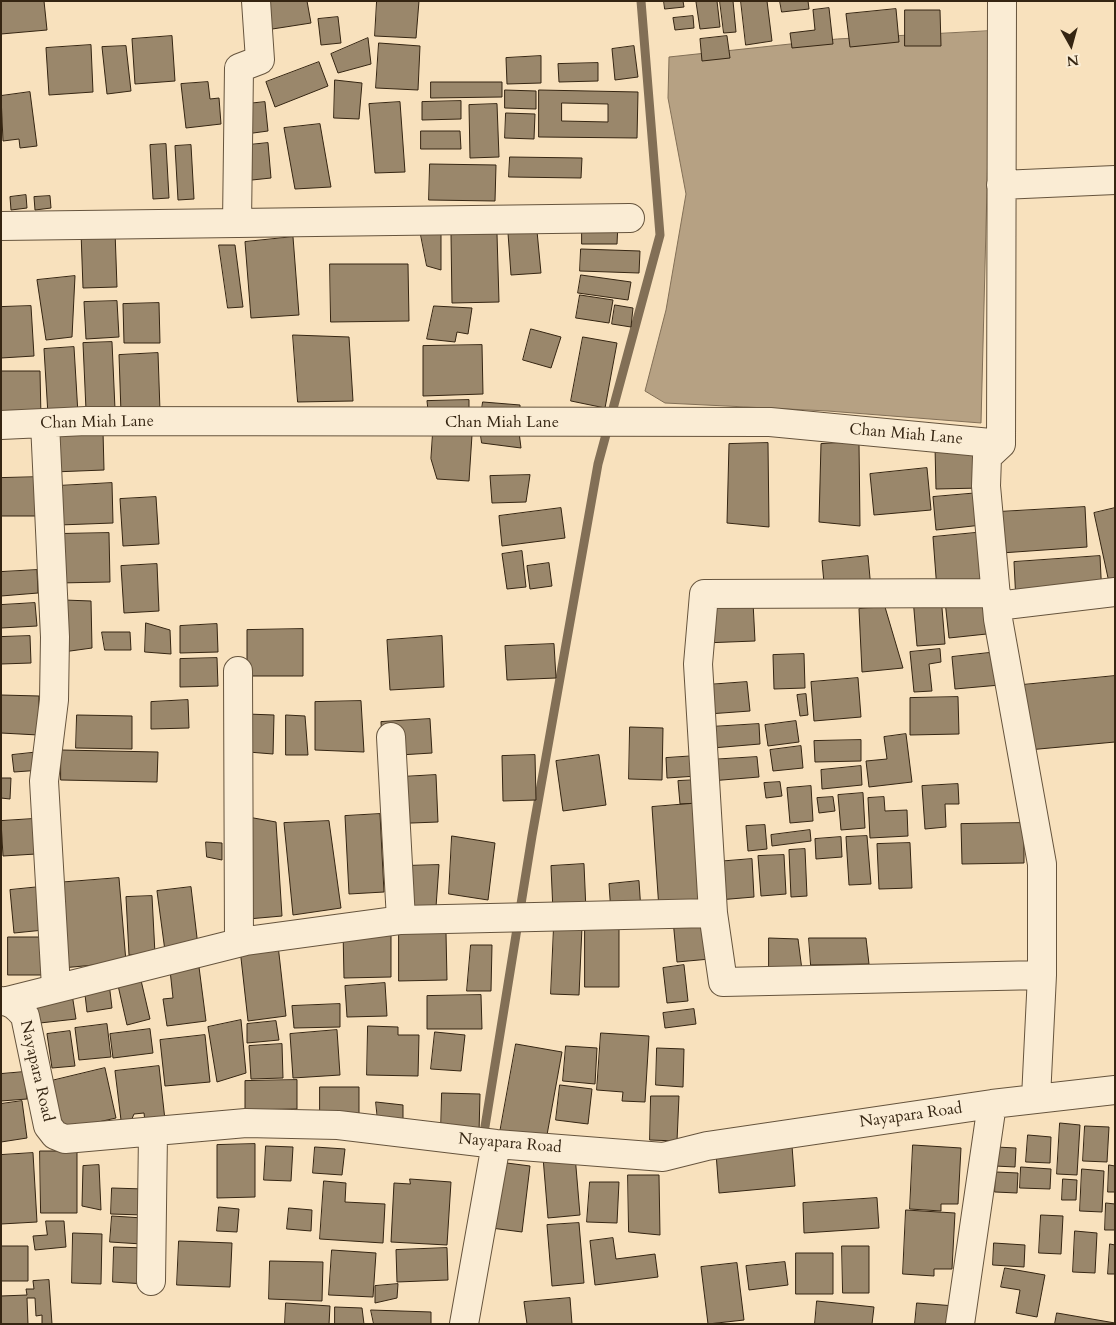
<!DOCTYPE html>
<html>
<head>
<meta charset="utf-8">
<style>
	body { margin:0 }
	#map { position:relative; width:1116px; height:1325px; overflow:hidden; background:#f8e1bd; font-family:Cardo,serif }
	canvas { display:block }
	.frame { position:absolute; inset:0; border:2px solid #352512; pointer-events:none }
	.north { position:absolute; left:1046px; top:20px; width:50px; height:50px; -webkit-text-stroke:4px #faecd4; paint-order:stroke; rotate:173deg; font-size:14px; font-weight:700; line-height:20px; text-align:center; color:#352512 }
	.north::after { content:''; display:block; margin:auto; width:18px; height:22px; background:#352512; clip-path:polygon(50% 0,100% 100%,50% 72%,0 100%) }
</style>
</head>
<body>
<div id="map">
<canvas width="1116" height="1325"></canvas>
<div class="frame"></div>
<div class="north">N</div>
</div>
<script>
const c = document.querySelector('canvas').getContext('2d');
c.lineJoin = 'round';
function paint(path, color) { c.fillStyle = color; c.fill(path, 'evenodd'); }
function stroke(path, color, width, dash) { c.strokeStyle = color; c.lineWidth = width; c.lineCap = dash ? 'butt' : 'round'; c.setLineDash(dash || []); c.stroke(path); }
function write(font, color, halo, rows, align = 'center') {
  c.font = font + ' Cardo,serif'; c.lineWidth = 5; c.setLineDash([]); c.textBaseline = 'middle'; c.strokeStyle = halo; c.fillStyle = color; for (const [text, x, y, turn = 0] of rows) {
    c.save(); c.translate(x, y); c.rotate((+turn || 0) * Math.PI / 180); c.textAlign = isNaN(turn) ? turn : align; if (halo) c.strokeText(text, 0, 0); c.fillText(text, 0, 0); c.restore();
  }
}
const water = new Path2D(`
	M991,31L981,423L828,411L665,403L645,391L666,310L686,194L668,98L669,57L837,39Z`);
const stream = new Path2D(`
	M483,1139L532,836L598,464L660,235L641,1`);
const building = new Path2D(`
	M1,1H44L47,30L1,34Z
	M274,1H307L311,23L266,30L261,3Z
	M377,1H419L416,38L375,36Z
	M664,1H683L684,7L665,9Z
	M717,1L720,27L700,29L696,2Z
	M720,1H733L736,32L724,33Z
	M741,1H767L772,41L746,45Z
	M780,1H808L809,9L782,12Z
	M829,8L833,44L792,48L790,33L815,30L813,10Z
	M896,9L899,42L850,47L846,14Z
	M905,10H940L941,46H905Z
	M693,16L694,28L675,30L673,18Z
	M338,17L341,43L321,45L318,19Z
	M172,36L175,81L135,84L132,39Z
	M727,36L730,58L702,61L700,39Z
	M368,38L371,64L338,73L331,54Z
	M379,43L420,46L418,90L376,88Z
	M91,45L93,92L49,95L46,48Z
	M126,46L131,91L107,94L102,47Z
	M634,46L638,77L615,80L612,49Z
	M541,56V83L507,84L506,58Z
	M319,62L328,86L275,107L266,82Z
	M598,63V81L559,82L558,64Z
	M335,80L362,83L359,119L334,118Z
	M208,82L210,99L219,98L221,124L186,128L181,84Z
	M431,82H502V97L431,98Z
	M505,90L536,91V109L505,108Z
	M539,90L638,92L637,138L539,137ZM562,103L608,104V122L562,121Z
	M30,92L37,146L20,148L19,139L3,141L1,96Z
	M461,101V119L422,120V102Z
	M265,102L268,131L231,136L228,106Z
	M400,102L405,172L375,173L369,104Z
	M497,104L499,157L470,158L469,105Z
	M506,113L535,114L534,139L505,138Z
	M320,124L331,187L295,189L284,128Z
	M421,131H460L461,149H421Z
	M268,143L271,178L233,182L229,147Z
	M166,144L169,198L153,199L150,145Z
	M191,145L194,199L178,200L175,146Z
	M510,157L582,158L581,178L509,177Z
	M430,164L496,165L495,201L429,200Z
	M26,195L27,208L11,210L10,197Z
	M50,196L51,208L35,210L34,197Z
	M582,223H618L617,244H582Z
	M419,225H441V270L427,266Z
	M115,231L117,287L83,288L81,232Z
	M537,231L541,273L511,275L508,233Z
	M497,234L499,302L452,303L451,235Z
	M293,237L299,315L251,318L245,242Z
	M219,245H235L243,307L228,308Z
	M581,249L640,251L639,273L580,271Z
	M330,264H408L409,321L331,322Z
	M581,275L631,282L628,300L578,293Z
	M75,276L72,337L46,340L37,280Z
	M580,295L613,300L609,323L576,318Z
	M117,301L119,337L86,339L84,302Z
	M159,303L160,343H124L123,304Z
	M615,305L633,308L631,327L612,324Z
	M31,306L34,356L1,358V307Z
	M434,306L472,308L468,334L457,332L455,342L427,339Z
	M531,329L561,337L551,368L523,360Z
	M293,335L349,337L353,401L298,402Z
	M583,337L617,343L605,408L571,401Z
	M112,342L115,409L86,410L83,343Z
	M482,345L483,394L423,396V346Z
	M74,347L78,414L48,415L44,349Z
	M158,353L160,411L121,413L119,355Z
	M1,371H40L41,418L1,419Z
	M469,400V418L429,420L427,401Z
	M483,402L520,405V418L481,416Z
	M480,429L519,432L521,448L482,443Z
	M103,431L104,470L53,472L52,432Z
	M433,433L472,435L469,481L437,479L431,459Z
	M859,442L860,526L819,522L821,444Z
	M768,443L769,527L727,523L729,444Z
	M980,446L981,488L936,489L935,447Z
	M927,468L931,510L874,515L870,474Z
	M530,475L526,502L492,503L490,476Z
	M42,477V516H1V478Z
	M112,483L113,523L59,525L57,486Z
	M979,493L982,525L936,530L933,497Z
	M156,497L159,544L123,546L120,499Z
	M1085,507L1087,547L1001,553L998,512Z
	M561,508L565,538L502,546L499,516Z
	M1115,508V600L1113,601L1094,513Z
	M985,532L989,586L937,590L933,537Z
	M109,533L110,582L58,583L57,534Z
	M522,551L526,587L507,589L502,554Z
	M868,556L871,589L825,594L822,561Z
	M1100,556L1102,597L1016,602L1014,562Z
	M549,563L552,586L530,589L527,566Z
	M157,564L159,611L124,613L121,566Z
	M37,570L38,593L1,596V572Z
	M941,596L945,644L917,646L913,598Z
	M992,597L996,633L949,638L945,601Z
	M64,600L91,601L92,648L63,652Z
	M753,602L755,641L703,643L705,603Z
	M35,603L37,626L1,628V605Z
	M885,607L903,668L862,672L859,609Z
	M146,623L170,630L171,654L145,652Z
	M217,624L218,652L180,653V626Z
	M303,629V676H247V630Z
	M102,632H130L131,650H105Z
	M30,636L31,663L1,664V637Z
	M442,636L444,687L390,690L387,640Z
	M554,644L556,678L507,680L505,646Z
	M940,649L941,662L929,664L932,691L914,692L910,652Z
	M998,652L1000,685L955,689L952,657Z
	M804,654L805,688L774,689L773,655Z
	M217,658L218,686L180,687V659Z
	M1115,676V742L1028,750L1022,685Z
	M858,678L861,717L814,721L811,682Z
	M747,682L750,711L708,714L706,685Z
	M806,694L808,715L800,716L797,695Z
	M1,695L39,696L38,735L1,733Z
	M958,697L959,734L910,735V698Z
	M188,700L189,728L151,729V702Z
	M361,701L364,752L315,750V702Z
	M247,714L274,715L273,754L248,752Z
	M77,715L132,716V749L76,748Z
	M286,715L305,716L308,755H286Z
	M430,719L432,753L383,756L381,722Z
	M796,721L799,742L768,746L765,725Z
	M759,724L760,744L712,748L710,727Z
	M630,727L663,728L662,780L629,779Z
	M906,734L912,782L869,787L866,761L887,759L884,737Z
	M861,740V761L815,762L814,741Z
	M801,746L803,768L773,771L770,750Z
	M61,750L158,752L157,782L61,780Z
	M40,752L42,770L14,772L12,755Z
	M535,755L536,800L503,801L502,756Z
	M599,755L606,805L563,811L556,761Z
	M696,756L697,776L667,778L666,758Z
	M757,757L759,777L710,781L708,760Z
	M861,766L862,785L822,789L821,770Z
	M436,775L438,822L385,824L383,778Z
	M1,778H11L10,799L1,798Z
	M699,780L700,803L680,804L678,781Z
	M780,782L782,796L766,798L764,783Z
	M958,784L959,804H945L946,827L925,829L922,786Z
	M811,786L813,821L790,823L787,788Z
	M863,793L865,828L841,830L838,795Z
	M833,797L835,811L819,813L817,798Z
	M884,797L885,811L907,810L908,836L870,838L868,798Z
	M701,803L708,906L659,909L652,807Z
	M380,814L384,892L349,894L345,816Z
	M248,817L276,822L282,916L248,919Z
	M33,819L36,854L3,856L1,821Z
	M329,821L341,908L293,915L284,823Z
	M1024,823V863L962,864L961,824Z
	M765,825L767,849L748,851L746,826Z
	M810,830L811,841L772,846L771,835Z
	M452,836L495,843L488,900L449,894Z
	M867,836L871,884L849,885L846,837Z
	M841,837L842,857L816,859L815,839Z
	M206,842L222,843V860L207,857Z
	M910,843L912,888L879,889L877,844Z
	M805,849L807,896L791,897L789,850Z
	M784,855L786,894L761,896L758,856Z
	M752,859L754,897L718,900L715,862Z
	M584,864L586,911L553,912L551,866Z
	M439,865L436,907H407L403,866Z
	M119,878L126,962L62,968L55,883Z
	M639,881L641,911L611,913L609,884Z
	M40,887L44,930L14,933L10,890Z
	M191,887L198,946L165,951L157,891Z
	M152,896L155,954L129,955L126,897Z
	M706,916L710,959L677,962L673,920Z
	M585,925H619V987H585Z
	M554,926L582,927L579,995L551,994Z
	M391,929V977L344,978L343,930Z
	M399,933H446L447,980L399,981Z
	M8,937H47L46,975H8Z
	M769,938L798,939L802,970L769,969Z
	M809,938H866L869,964L811,965Z
	M278,945L286,1016L248,1021L240,949Z
	M471,945H492L491,991H467Z
	M684,965L688,1001L667,1003L663,968Z
	M199,967L206,1021L167,1026L163,999L173,998L170,970Z
	M140,976L150,1019L127,1025L117,981Z
	M109,983L112,1008L87,1012L84,986Z
	M385,983L387,1016L347,1017L345,986Z
	M72,994L76,1019L31,1024L28,1000Z
	M481,995L482,1029H427V996Z
	M340,1004V1027L294,1028L292,1006Z
	M694,1009L696,1024L665,1028L663,1013Z
	M241,1020L246,1073L217,1082L208,1027Z
	M276,1021L279,1040L247,1043V1024Z
	M107,1024L111,1057L79,1060L75,1028Z
	M368,1026L398,1027V1035H419L418,1076L367,1075Z
	M150,1029L153,1053L113,1058L110,1034Z
	M337,1030L340,1075L293,1078L290,1034Z
	M70,1031L75,1066L52,1068L47,1034Z
	M435,1032L465,1035L461,1071L431,1069Z
	M601,1033L649,1036L645,1102L622,1101L623,1092L597,1090Z
	M205,1035L210,1082L165,1086L160,1040Z
	M282,1044L283,1078L251,1079L249,1046Z
	M516,1044L562,1052L545,1146L499,1138Z
	M566,1046L597,1048L595,1084L563,1081Z
	M657,1048L684,1049L683,1087L656,1085Z
	M159,1066L165,1120L145,1122L144,1113L134,1114L131,1121L121,1120L115,1071Z
	M105,1068L116,1118L63,1130L51,1081Z
	M24,1072L27,1099L1,1101V1074Z
	M297,1080V1109L245,1110V1081Z
	M560,1085L592,1089L588,1124L556,1120Z
	M320,1087H359V1117H320Z
	M442,1093L480,1094L479,1133L441,1132Z
	M651,1096H679L677,1141L650,1140Z
	M22,1101L27,1138L1,1142V1104Z
	M376,1102L403,1105V1122L378,1121Z
	M1060,1123L1080,1125L1077,1175L1057,1174Z
	M1085,1126L1109,1127L1107,1162L1083,1161Z
	M1028,1135L1051,1137L1050,1163L1026,1162Z
	M255,1144V1197L217,1198V1145Z
	M913,1145L961,1148L958,1204H941V1211L910,1209Z
	M266,1146L293,1147L291,1181L264,1180Z
	M792,1146L795,1186L719,1193L716,1153Z
	M315,1147L345,1149L342,1175L313,1173Z
	M996,1147L1016,1148L1015,1167L995,1166Z
	M40,1151H77V1213H41Z
	M33,1153L37,1222L1,1224V1155Z
	M575,1155L580,1215L548,1218L543,1157Z
	M499,1162L530,1166L522,1232L491,1228Z
	M99,1165L101,1210L82,1206L83,1166Z
	M1109,1165L1115,1166V1192H1108Z
	M1021,1167L1051,1169L1050,1189L1020,1188Z
	M1082,1169L1104,1171L1102,1212L1080,1211Z
	M996,1172L1018,1173L1017,1193L995,1192Z
	M628,1175H659L660,1235L629,1232Z
	M410,1179L451,1182L447,1245L391,1242L394,1183L410,1184Z
	M1063,1179L1077,1180L1076,1200H1062Z
	M324,1181L346,1183L345,1202L385,1204L383,1243L320,1239Z
	M590,1182H619L617,1223L587,1222Z
	M112,1188L144,1189L143,1215L111,1214Z
	M877,1198L879,1228L804,1233L803,1203Z
	M1106,1203L1115,1204V1230H1105Z
	M219,1207L239,1209L237,1232L217,1231Z
	M289,1208L312,1210L311,1231L287,1229Z
	M906,1210L955,1213L952,1269H934V1276L903,1274Z
	M1041,1215L1063,1216L1061,1254L1039,1253Z
	M112,1216L143,1218L142,1244L110,1242Z
	M46,1221H64L66,1247L35,1250L33,1236L47,1235Z
	M579,1223L584,1283L552,1286L547,1225Z
	M1075,1231L1097,1233L1095,1273L1073,1272Z
	M73,1233L102,1234L101,1284L72,1283Z
	M613,1238L616,1259L655,1254L658,1277L595,1285L590,1241Z
	M179,1241L232,1243L230,1287L177,1285Z
	M994,1243L1025,1245L1024,1267L993,1265Z
	M1110,1244L1115,1245V1274H1108Z
	M1,1246H28V1281H1Z
	M842,1246H869V1293H843Z
	M114,1247L147,1248L146,1284L113,1282Z
	M447,1248L448,1280L397,1282L396,1250Z
	M332,1250L376,1253L373,1297L329,1295Z
	M796,1253H833V1294H796Z
	M270,1261L323,1262L322,1301L269,1299Z
	M785,1262L788,1285L749,1290L746,1266Z
	M737,1263L744,1320L708,1324L701,1267Z
	M1005,1268L1045,1275L1037,1317L1016,1313L1020,1290L1001,1287Z
	M49,1280L52,1324H42V1315L36,1316L35,1298H27L28,1324H1V1296L27,1295L26,1289H34L33,1281Z
	M398,1284L397,1298L375,1303V1286Z
	M570,1298L572,1324H527L524,1302Z
	M817,1301L874,1307L872,1324H815Z
	M286,1303L330,1306L329,1324H285Z
	M917,1303L955,1306L954,1324H915Z
	M335,1307L362,1308L364,1324H335Z
	M371,1310L431,1312V1324H374Z
	M1057,1313L1115,1323V1324H1055Z`);
const minor = new Path2D(`
	M1002,1L1001,444L987,457L986,486L998,619L1042,864V975L1036,1098
	M1001,185L1115,180
	M237,223L239,68L260,60L256,1
	M1,226L630,218
	M45,423L55,637L54,700L44,781L56,987
	M1,425L86,421L770,422L1001,444
	M996,593L704,594L698,664L713,913L723,982L1042,975
	M997,606L1115,592
	M238,671L239,942
	M391,737L401,920
	M1,1001C12,1001 18,1008 25,1016L48,1126L55,1135L65,1139L246,1123L338,1125L496,1144L663,1157L707,1146L992,1104L1115,1090
	M7,1001L246,941L401,920L713,913
	M151,1281L153,1133
	M464,1324L496,1144
	M960,1324L992,1104`);
const streetNames = [
	["Chan Miah Lane",97,423,-1],
	["Chan Miah Lane",502,423],
	["Chan Miah Lane",906,435,5],
	["Nayapara Road",36,1071,77],
	["Nayapara Road",911,1116,-8],
	["Nayapara Road",510,1144,5]
];
paint(water, '#b6a183');
stroke(water, '#826f56', 1);
stroke(stream, '#826f56', 9);
paint(building, '#9a876b');
stroke(building, '#352512', 1);
stroke(minor, '#66543d', 30);
stroke(minor, '#faecd4', 28);
write('16px', '#352512', '#faecd4', streetNames);
</script>
</body>
</html>
